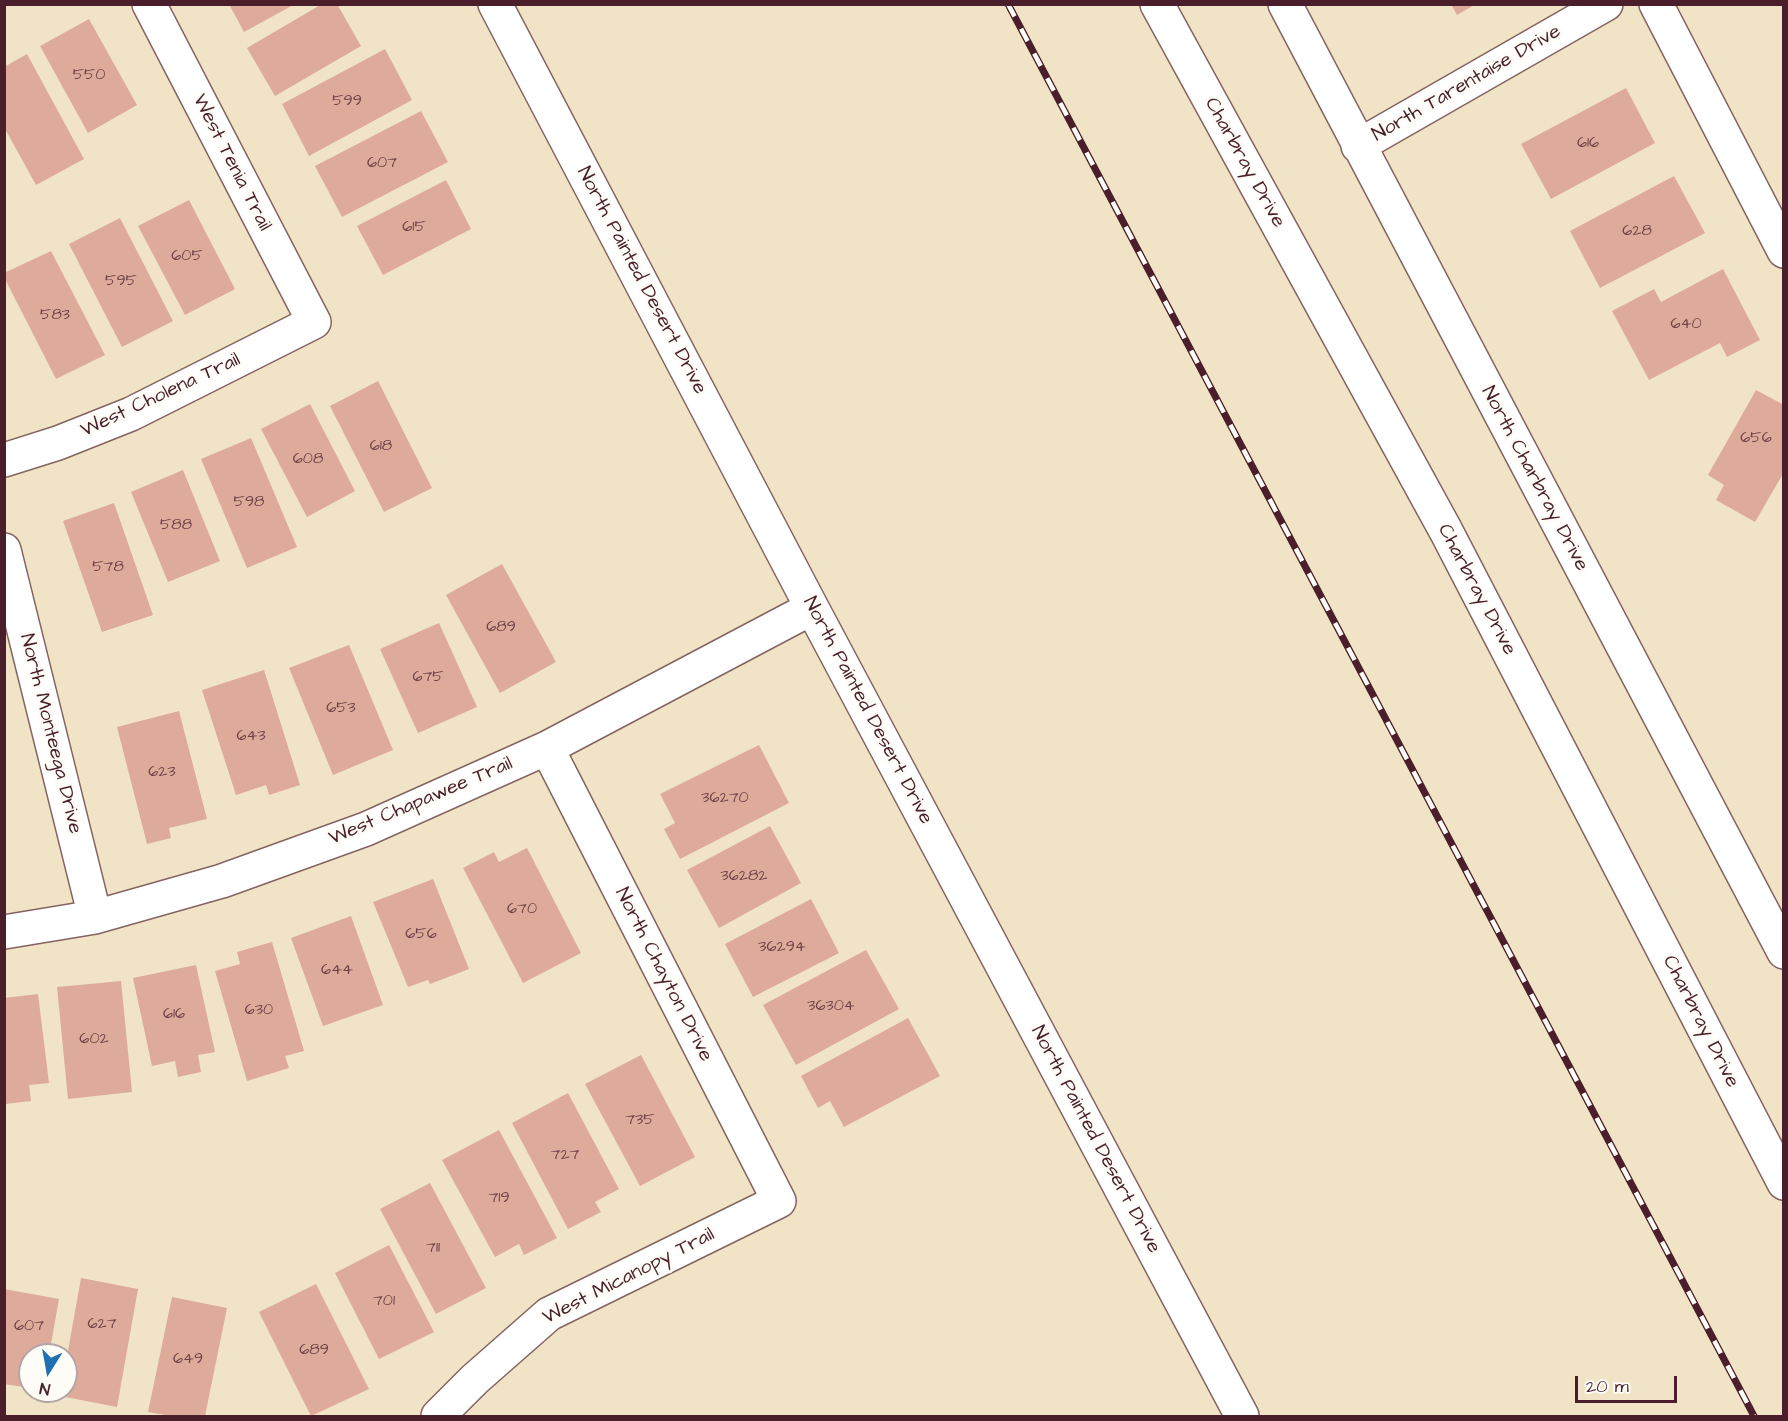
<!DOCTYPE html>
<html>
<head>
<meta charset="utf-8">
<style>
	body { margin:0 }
	#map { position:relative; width:1788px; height:1421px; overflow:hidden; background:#f1e3c6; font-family:"Architects Daughter",sans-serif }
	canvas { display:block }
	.frame { position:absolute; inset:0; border:6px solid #4a1f2b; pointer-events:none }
	.north { position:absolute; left:18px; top:1343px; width:60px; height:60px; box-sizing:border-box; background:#fdfcf7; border:2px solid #b5a4a5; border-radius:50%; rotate:191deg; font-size:16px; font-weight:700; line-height:24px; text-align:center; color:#4a1f2b }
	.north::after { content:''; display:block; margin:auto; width:21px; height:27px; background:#1f6fb2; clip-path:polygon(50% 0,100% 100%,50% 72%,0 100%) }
	.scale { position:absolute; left:1575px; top:1376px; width:102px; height:27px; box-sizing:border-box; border:3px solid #4a1f2b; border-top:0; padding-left:8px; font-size:18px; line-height:21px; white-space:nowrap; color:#4a1f2b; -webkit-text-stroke:4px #fdfcf7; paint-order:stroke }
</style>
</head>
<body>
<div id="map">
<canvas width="1788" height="1421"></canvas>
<div class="frame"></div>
<div class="north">N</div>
<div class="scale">20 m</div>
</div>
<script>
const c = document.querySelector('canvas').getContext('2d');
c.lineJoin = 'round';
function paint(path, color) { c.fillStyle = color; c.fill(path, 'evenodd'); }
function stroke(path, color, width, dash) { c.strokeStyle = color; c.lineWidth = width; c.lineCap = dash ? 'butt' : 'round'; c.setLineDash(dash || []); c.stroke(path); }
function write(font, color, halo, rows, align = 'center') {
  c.font = font + ' "Architects Daughter",sans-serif'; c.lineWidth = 6; c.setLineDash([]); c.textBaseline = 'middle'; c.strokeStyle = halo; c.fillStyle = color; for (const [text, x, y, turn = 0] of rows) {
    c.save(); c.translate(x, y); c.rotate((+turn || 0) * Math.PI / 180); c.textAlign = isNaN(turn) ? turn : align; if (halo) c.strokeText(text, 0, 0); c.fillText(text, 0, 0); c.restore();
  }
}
const building = new Path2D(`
	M229,4H295L244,32Z
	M322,4H337L361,46L275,96L247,48Z
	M1451,4H1476L1457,15Z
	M89,19L137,105L88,133L40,46Z
	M385,49L412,100L309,156L282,104Z
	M27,54L84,159L36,185L4,127V67Z
	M1626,88L1655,143L1551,199L1521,144Z
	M421,111L448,162L342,217L315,166Z
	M1674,176L1705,233L1600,288L1570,231Z
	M446,180L471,229L383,275L357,226Z
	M189,200L235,289L185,315L138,226Z
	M120,218L173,321L122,347L69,244Z
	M51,251L105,355L56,379L4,277V273Z
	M1723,269L1760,340L1727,357L1720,343L1649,380L1612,311L1654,289L1661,302Z
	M378,381L432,488L384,512L330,406Z
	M1756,390L1784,405V472L1755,522L1716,500L1724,485L1708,475Z
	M310,404L355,491L307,517L261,429Z
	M251,438L297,547L247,568L201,459Z
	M183,470L220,561L168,582L131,492Z
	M114,503L153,615L102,632L63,521Z
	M502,564L556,662L500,693L446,595Z
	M439,623L477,707L418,733L380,649Z
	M349,645L393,750L333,775L289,668Z
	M264,670L300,785L269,795L266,785L236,795L202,690Z
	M179,711L207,819L169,828L171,838L147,844L117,727Z
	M759,745L789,803L680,859L664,829L675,823L660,794Z
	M770,826L801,883L719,928L687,870Z
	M527,848L581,953L523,983L463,868L494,852L499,862Z
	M433,879L469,969L430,984L428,980L408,987L373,902Z
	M811,899L839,953L753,997L725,944Z
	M351,916L383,1005L323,1026L291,938Z
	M272,942L304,1051L285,1056L289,1068L247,1081L215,971L240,964L237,952Z
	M866,950L899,1009L796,1065L763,1005Z
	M196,965L215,1052L198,1055L201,1072L178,1077L175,1061L152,1066L133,978Z
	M121,981L132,1092L68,1099L57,987Z
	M38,994L49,1083L29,1085L31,1101L6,1104L4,998Z
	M908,1018L940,1076L844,1127L830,1101L818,1108L801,1076Z
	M641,1055L695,1157L640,1186L585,1084Z
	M568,1093L619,1189L595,1202L601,1212L568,1229L512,1123Z
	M499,1130L557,1238L524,1255L519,1244L495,1257L442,1160Z
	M430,1183L486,1288L436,1314L380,1209Z
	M389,1245L434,1332L379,1359L335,1273Z
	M81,1278L138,1289L117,1407L60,1396L61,1391H66V1362Z
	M316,1284L369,1389L311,1416L259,1312Z
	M4,1289L59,1299L49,1355H30V1388L4,1384Z
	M172,1297L227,1308L205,1416H171L148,1412Z`);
const minor = new Path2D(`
	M495,4L812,608L1242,1416
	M1157,4L1446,531L1784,1183
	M1285,4L1784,952
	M1656,4L1784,251
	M1358,146L1606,4
	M4,460L58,443L131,414L314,322L149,4
	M4,550L95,917
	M4,932L95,917L222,881L366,829L547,748L812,608
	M438,1416L475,1379L549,1314L779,1201L547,748`);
const rail = new Path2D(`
	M1008,4L1754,1416`);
const numberNames = [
	["550",89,76],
	["599",347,102],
	["616",1588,144],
	["607",382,164],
	["615",414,228],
	["628",1637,232],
	["605",187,257],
	["595",121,282],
	["583",55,316],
	["640",1686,325],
	["656",1756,439],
	["618",381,447],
	["608",308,460],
	["598",249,503],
	["588",176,526],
	["578",108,568],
	["689",501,628],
	["675",428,678],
	["653",341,709],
	["643",251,737],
	["623",162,773],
	["36270",725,799],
	["36282",744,877],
	["670",522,910],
	["656",421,935],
	["36294",782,948],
	["644",337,971],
	["36304",831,1007],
	["630",259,1011],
	["616",174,1015],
	["602",94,1040],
	["735",640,1121],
	["727",565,1156],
	["719",499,1199],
	["711",433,1249],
	["701",384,1302],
	["627",102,1325],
	["607",29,1327],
	["689",314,1351],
	["649",188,1360]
];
const streetNames = [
	["North Tarentaise Drive",1467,84,-30],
	["West Tenia Trail",231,163,63],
	["Charbray Drive",1244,163,61],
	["North Painted Desert Drive",641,281,62],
	["West Cholena Trail",161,396,-25],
	["North Charbray Drive",1534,479,62],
	["Charbray Drive",1476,590,62],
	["North Painted Desert Drive",867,711,62],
	["North Monteega Drive",50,734,76],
	["West Chapawee Trail",421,802,-23],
	["North Chayton Drive",663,975,63],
	["Charbray Drive",1700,1022,63],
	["North Painted Desert Drive",1095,1140,62],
	["West Micanopy Trail",629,1277,-27]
];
paint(building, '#deab9b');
stroke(minor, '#846461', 36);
stroke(minor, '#fff', 33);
stroke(rail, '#4a1f2b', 7);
stroke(rail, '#fdfcf7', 4.5, [14]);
write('16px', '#6f4247', null, numberNames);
write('20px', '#4a1f2b', '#fdfcf7', streetNames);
</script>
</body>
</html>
